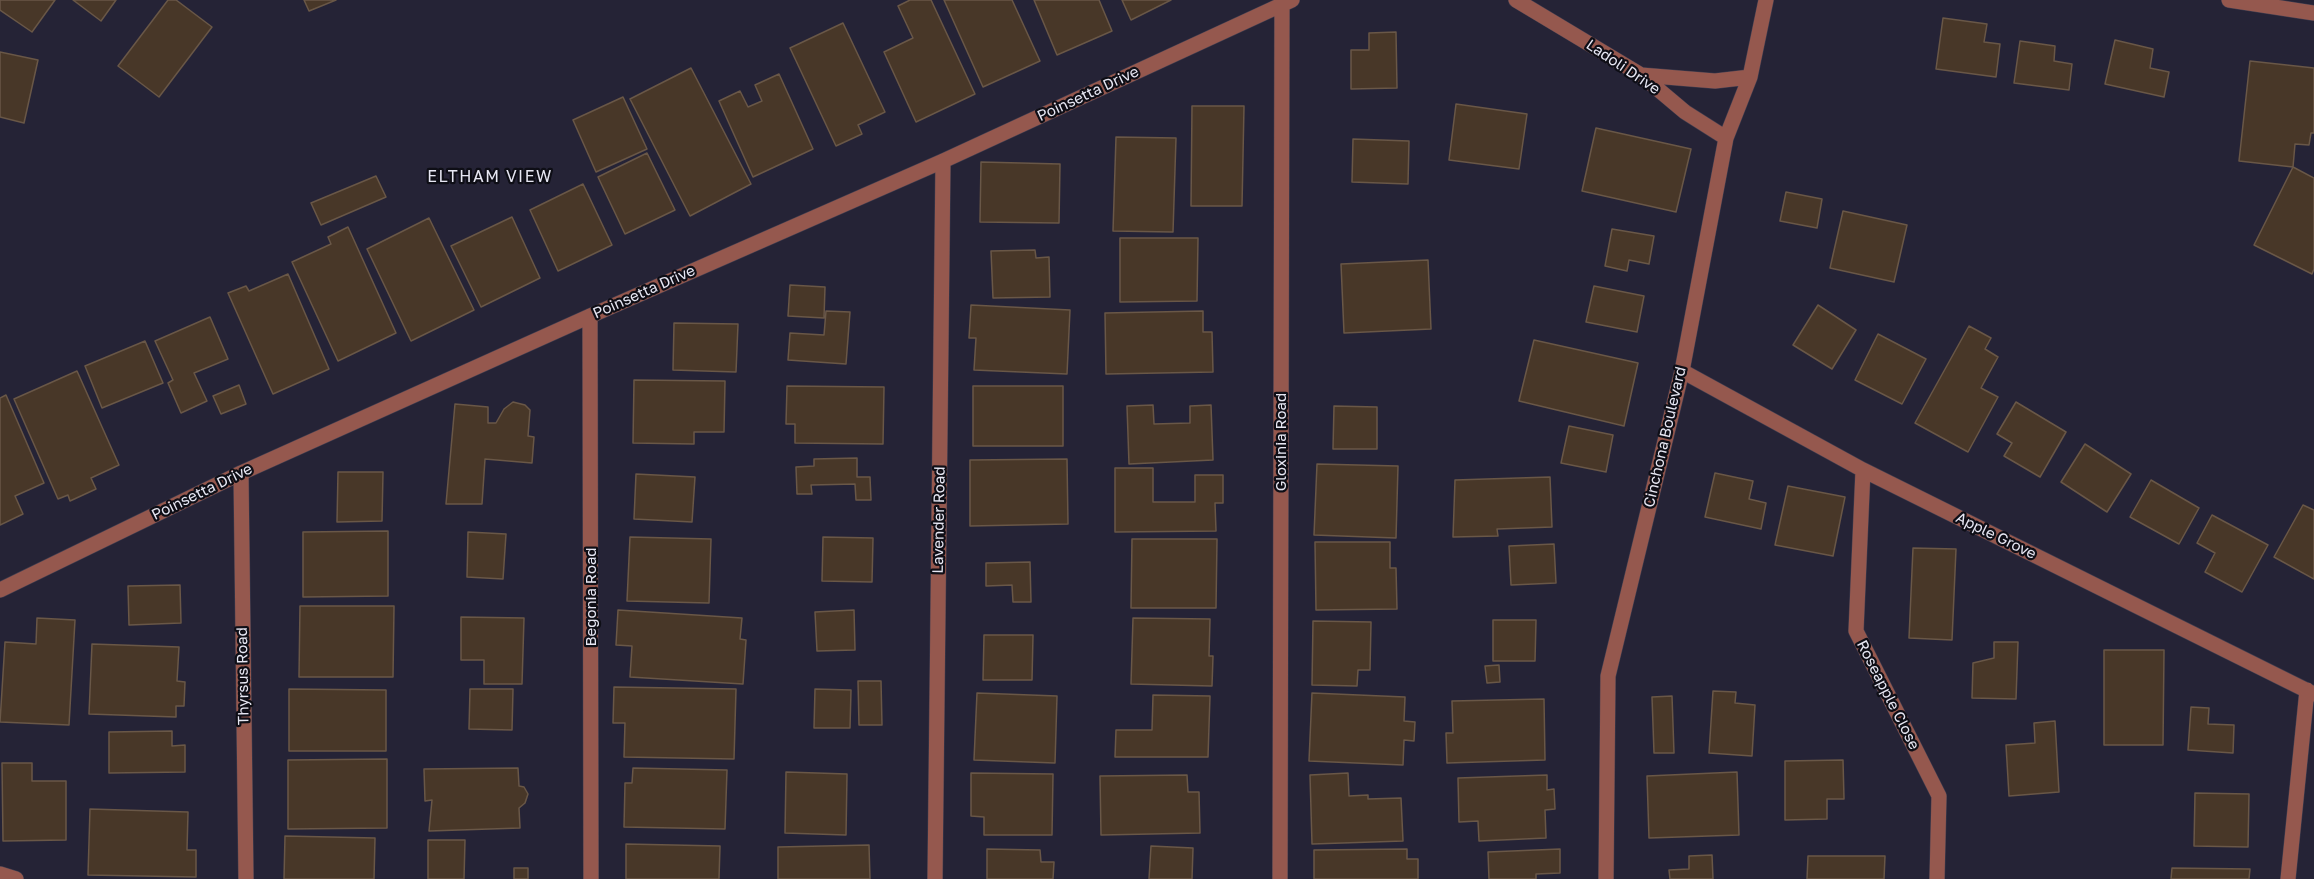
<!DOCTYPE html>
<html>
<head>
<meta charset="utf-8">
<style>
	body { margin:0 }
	canvas { display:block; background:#252336 }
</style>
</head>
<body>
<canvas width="2314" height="879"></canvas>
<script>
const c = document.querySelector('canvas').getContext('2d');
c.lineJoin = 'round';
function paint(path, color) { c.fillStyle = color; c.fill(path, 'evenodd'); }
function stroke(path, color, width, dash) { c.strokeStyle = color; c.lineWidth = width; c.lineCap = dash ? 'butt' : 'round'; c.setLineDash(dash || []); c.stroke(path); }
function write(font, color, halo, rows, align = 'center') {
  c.font = font + ' "Golos Text",sans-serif'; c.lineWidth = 4.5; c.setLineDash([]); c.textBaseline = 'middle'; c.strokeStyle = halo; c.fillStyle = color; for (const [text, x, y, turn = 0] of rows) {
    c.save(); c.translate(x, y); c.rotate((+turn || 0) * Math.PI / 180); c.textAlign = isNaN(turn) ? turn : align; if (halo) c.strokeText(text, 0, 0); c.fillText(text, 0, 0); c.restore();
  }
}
const building = new Path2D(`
	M0,0H55L32,32L0,10Z
	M73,0H116L101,21Z
	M168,0H176L212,27L159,97L118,66Z
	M304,0H336L309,11Z
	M910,0H931L975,94L916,122L884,52L913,38L898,6Z
	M944,0H1012L1040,61L983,87Z
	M1034,0H1099L1112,31L1057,55Z
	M1122,0H1171L1131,20Z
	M1943,18L1987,24L1984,42L2000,44L1996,77L1936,69Z
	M843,23L885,112L858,125L862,134L836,146L790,48Z
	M1396,32L1397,88L1351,89V50H1369V33Z
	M2115,40L2153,49L2150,68L2169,72L2164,97L2105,84Z
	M2020,41L2055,46L2054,61L2072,64L2069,90L2014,83Z
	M0,52L38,60L24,123L0,117Z
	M2250,61L2314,68V133H2311L2309,145L2295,144L2293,167L2239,161Z
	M691,68L751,184L690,216L630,99Z
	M779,74L813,149L753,177L719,101L740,91L748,107L762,101L755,85Z
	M623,97L647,149L596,172L573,120Z
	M1456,104L1527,114L1519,169L1449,160Z
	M1192,106H1244L1242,206H1191Z
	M1596,128L1691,149L1676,212L1582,191Z
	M1116,137L1176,138L1173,232L1113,231Z
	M1353,139L1409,141L1408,184L1352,182Z
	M647,153L675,210L625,234L598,177Z
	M981,162L1060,164L1059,223L980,222Z
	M2293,167L2314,178V269L2312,274L2254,245Z
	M376,176L386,197L321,225L311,203Z
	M583,184L612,245L558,271L530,210Z
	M1786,192L1822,199L1817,228L1780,221Z
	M1843,211L1907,225L1894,282L1830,268Z
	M512,217L540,278L481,307L451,246Z
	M429,218L474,310L411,341L367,249Z
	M348,227L396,333L338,361L292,262L331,244L328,237Z
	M1612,229L1654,236L1649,264L1629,260L1627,271L1605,266Z
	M1120,238H1198L1197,301L1120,302Z
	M1035,250L1036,258L1049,257L1050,297L993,298L991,251Z
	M1428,260L1431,329L1344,333L1341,264Z
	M288,274L329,369L273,394L228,293L246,286L249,291Z
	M790,285L825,287L824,318L788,316Z
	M1594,286L1644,296L1637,332L1586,322Z
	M971,305L1070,310L1067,374L974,370L976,338H969Z
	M1818,305L1856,330L1832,369L1793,345Z
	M826,311L850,312L846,364L788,360L790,333L824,335Z
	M1203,311V332H1212L1213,372L1106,374L1105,313Z
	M210,317L228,359L194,373L207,401L181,413L168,383L173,380L155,341Z
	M674,323L738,324L736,372L673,370Z
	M1969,326L1991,338L1985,349L1998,357L1981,388L1998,397L1968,452L1915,423Z
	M1878,334L1926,359L1902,404L1855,380Z
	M1534,340L1638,363L1624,426L1519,401Z
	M145,341L163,383L102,408L85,366Z
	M77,371L119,465L91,478L96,489L70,501L68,495L58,499L14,399Z
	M634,380L725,381L724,432H694V444L633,443Z
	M239,385L246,404L221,414L213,396Z
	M787,386L884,387L883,444L795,443V424H786Z
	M973,386H1063V446H973Z
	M6,395L44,483L15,496L23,514L0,525V398Z
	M513,402L525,405L530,410L528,436L534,437L532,463L485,459L482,504H446L455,404L488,407V423H496L504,409Z
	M2016,402L2066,432L2040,477L2004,456L2012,443L1997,434Z
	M1153,405L1154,424L1190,423V406L1211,405L1213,460L1129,464L1127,406Z
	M1334,406L1377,407V449H1333Z
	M1569,426L1613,435L1606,472L1561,463Z
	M2085,444L2131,474L2107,512L2061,482Z
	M857,458V477H870L871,500H856L855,484L811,485L812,494H797L796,467L814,466V459Z
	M1067,459L1068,524L970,526V460Z
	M1317,464L1398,466L1396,538L1314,535Z
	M1115,468H1153V502H1195V475H1223V503H1215L1216,531L1115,532Z
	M338,472H383L382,521L337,522Z
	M1715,473L1753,481L1749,499L1766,503L1761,529L1705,517Z
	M636,474L695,477L692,522L634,519Z
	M1550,477L1552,527L1497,529L1498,536L1453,537L1455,480Z
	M2151,480L2199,508L2179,544L2130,517Z
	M1788,486L1845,497L1833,556L1775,545Z
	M2303,505L2314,510V579L2274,557Z
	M2212,515L2268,545L2242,592L2205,572L2215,553L2197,543Z
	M388,531V596L303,597V532Z
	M468,532L506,534L503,579L467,577Z
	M630,537L711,539L709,603L627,601Z
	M823,537L873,538L872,582L822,581Z
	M1132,539H1217L1216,608H1131Z
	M1315,542H1390V568H1396L1397,609L1316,610Z
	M1554,544L1556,583L1511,585L1509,546Z
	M1913,548L1956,549L1952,640L1909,638Z
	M1030,562L1031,602H1013L1012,585L986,586V563Z
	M180,585L181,623L129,625L128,586Z
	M300,606H394L393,677H299Z
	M618,610L742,618L740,639L746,640L743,684L630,677L632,646L616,645Z
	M854,610L855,650L817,651L815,612Z
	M461,617L524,618L522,684H484V660H461Z
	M37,618L75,620L69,725L0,722L5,642L36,644Z
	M1133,618L1210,619L1209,656H1213L1212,686L1131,684Z
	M1493,620H1536L1535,661H1493Z
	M1313,621L1371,622L1370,670H1358L1357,686L1312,685Z
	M984,635H1033L1032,680H983Z
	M1994,642H2018L2016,699L1972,698L1973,663L1994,658Z
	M92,644L179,647L177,681L185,682L184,706H176V717L89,714Z
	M2104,650H2164L2163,745H2104Z
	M1499,665L1500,682L1487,683L1485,666Z
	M858,681H881L882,725H859Z
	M614,687L736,689L734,759L624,757L625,723H613Z
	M289,689L386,690V751H289Z
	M470,689H513L512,730L469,729Z
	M815,689L851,690L850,728H814Z
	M1713,691L1736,692L1735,703L1755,705L1752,756L1709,753Z
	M977,693L1057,696L1055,763L974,760Z
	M1312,693L1405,697L1404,721L1415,722L1414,741L1404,740L1403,765L1309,761Z
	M1153,695L1210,696L1208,757H1115L1116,730H1152Z
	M1672,696L1674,753H1654L1652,697Z
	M1544,699L1545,760L1447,763L1446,733H1453L1452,701Z
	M2191,707L2209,708L2208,724L2234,725L2233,753L2188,750Z
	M2055,721L2059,792L2009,796L2006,745L2035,743L2034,723Z
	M172,731V746L185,745V772L109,773V732Z
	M387,759V828L288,829V760Z
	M1843,760L1844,799H1827V819L1785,820V761Z
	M2,763H32V781H66V840L3,841Z
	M518,768L519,786L524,787L528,794L525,803L519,808L520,828L429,831L432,800L425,801L424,769Z
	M633,768L727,770L725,829L624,827L625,783H632Z
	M786,772L847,774L846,835L785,833Z
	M1737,772L1739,835L1649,838L1647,776Z
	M971,773L1053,774L1052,835H984V817L971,816Z
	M1348,773L1349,796L1368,795V799L1401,798L1403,841L1312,844L1310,775Z
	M1187,775L1188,792H1199L1200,833L1101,835L1100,776Z
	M1547,775V790L1554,789L1555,809L1545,810L1546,838L1479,841L1478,821L1459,822L1458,778Z
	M2195,793L2249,794L2248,847L2194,846Z
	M90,809L188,812L187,850H196V877L88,875Z
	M285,836L375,838L374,879H284Z
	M428,840H465L464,879H428Z
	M626,844L720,846L719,879H626Z
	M869,845L870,879H778V847Z
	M1151,846L1193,848L1192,879H1149Z
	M987,849L1040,850L1041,862H1054L1053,879H987Z
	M1407,849V859H1418V879H1314V850Z
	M1560,849V873L1536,874V879H1489L1488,852Z
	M1712,855L1713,879H1670L1669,870L1689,869V856Z
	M1808,856H1885L1884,879H1807Z
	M514,868H528V879H514Z
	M2172,868L2250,869L2249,879H2171Z`);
const street = new Path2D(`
	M1516,0L1641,75L1685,112L1726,138
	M2229,0L2314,13
	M1641,75L1715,81L1750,77
	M590,316L591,879
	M1682,371L1863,470L2314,694
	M1863,470L1856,631L1939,796L1937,879
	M241,473L246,879
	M0,590L241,473L590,316L943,161L1292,0
	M0,874L16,879
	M935,879L943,161
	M1280,879L1282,4
	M1606,879L1608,676L1682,371L1726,138L1750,77L1766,0
	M2288,879L2307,690`);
const streetNames = [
	["Ladoli Drive",1623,67,34],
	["Poinsetta Drive",1088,94,-25],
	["Poinsetta Drive",644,292,-24],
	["Cinchona Boulevard",1665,437,-77],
	["Gloxinia Road",1281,442,-90],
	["Poinsetta Drive",202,492,-26],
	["Lavender Road",939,520,-89],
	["Apple Grove",1996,536,26],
	["Begonia Road",591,597,-90],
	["Thyrsus Road",243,676,-91],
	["Roseapple Close",1888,695,63]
];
const neighbourhoodNames = [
	["ELTHAM VIEW",490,177]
];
paint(building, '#483728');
stroke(building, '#695747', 1.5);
stroke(street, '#403e50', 16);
stroke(street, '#95584e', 15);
write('15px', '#e7e7f3', '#0e0e16', streetNames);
c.letterSpacing = '1.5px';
write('16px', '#e7e7f3', '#0e0e16', neighbourhoodNames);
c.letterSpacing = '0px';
</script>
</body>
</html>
